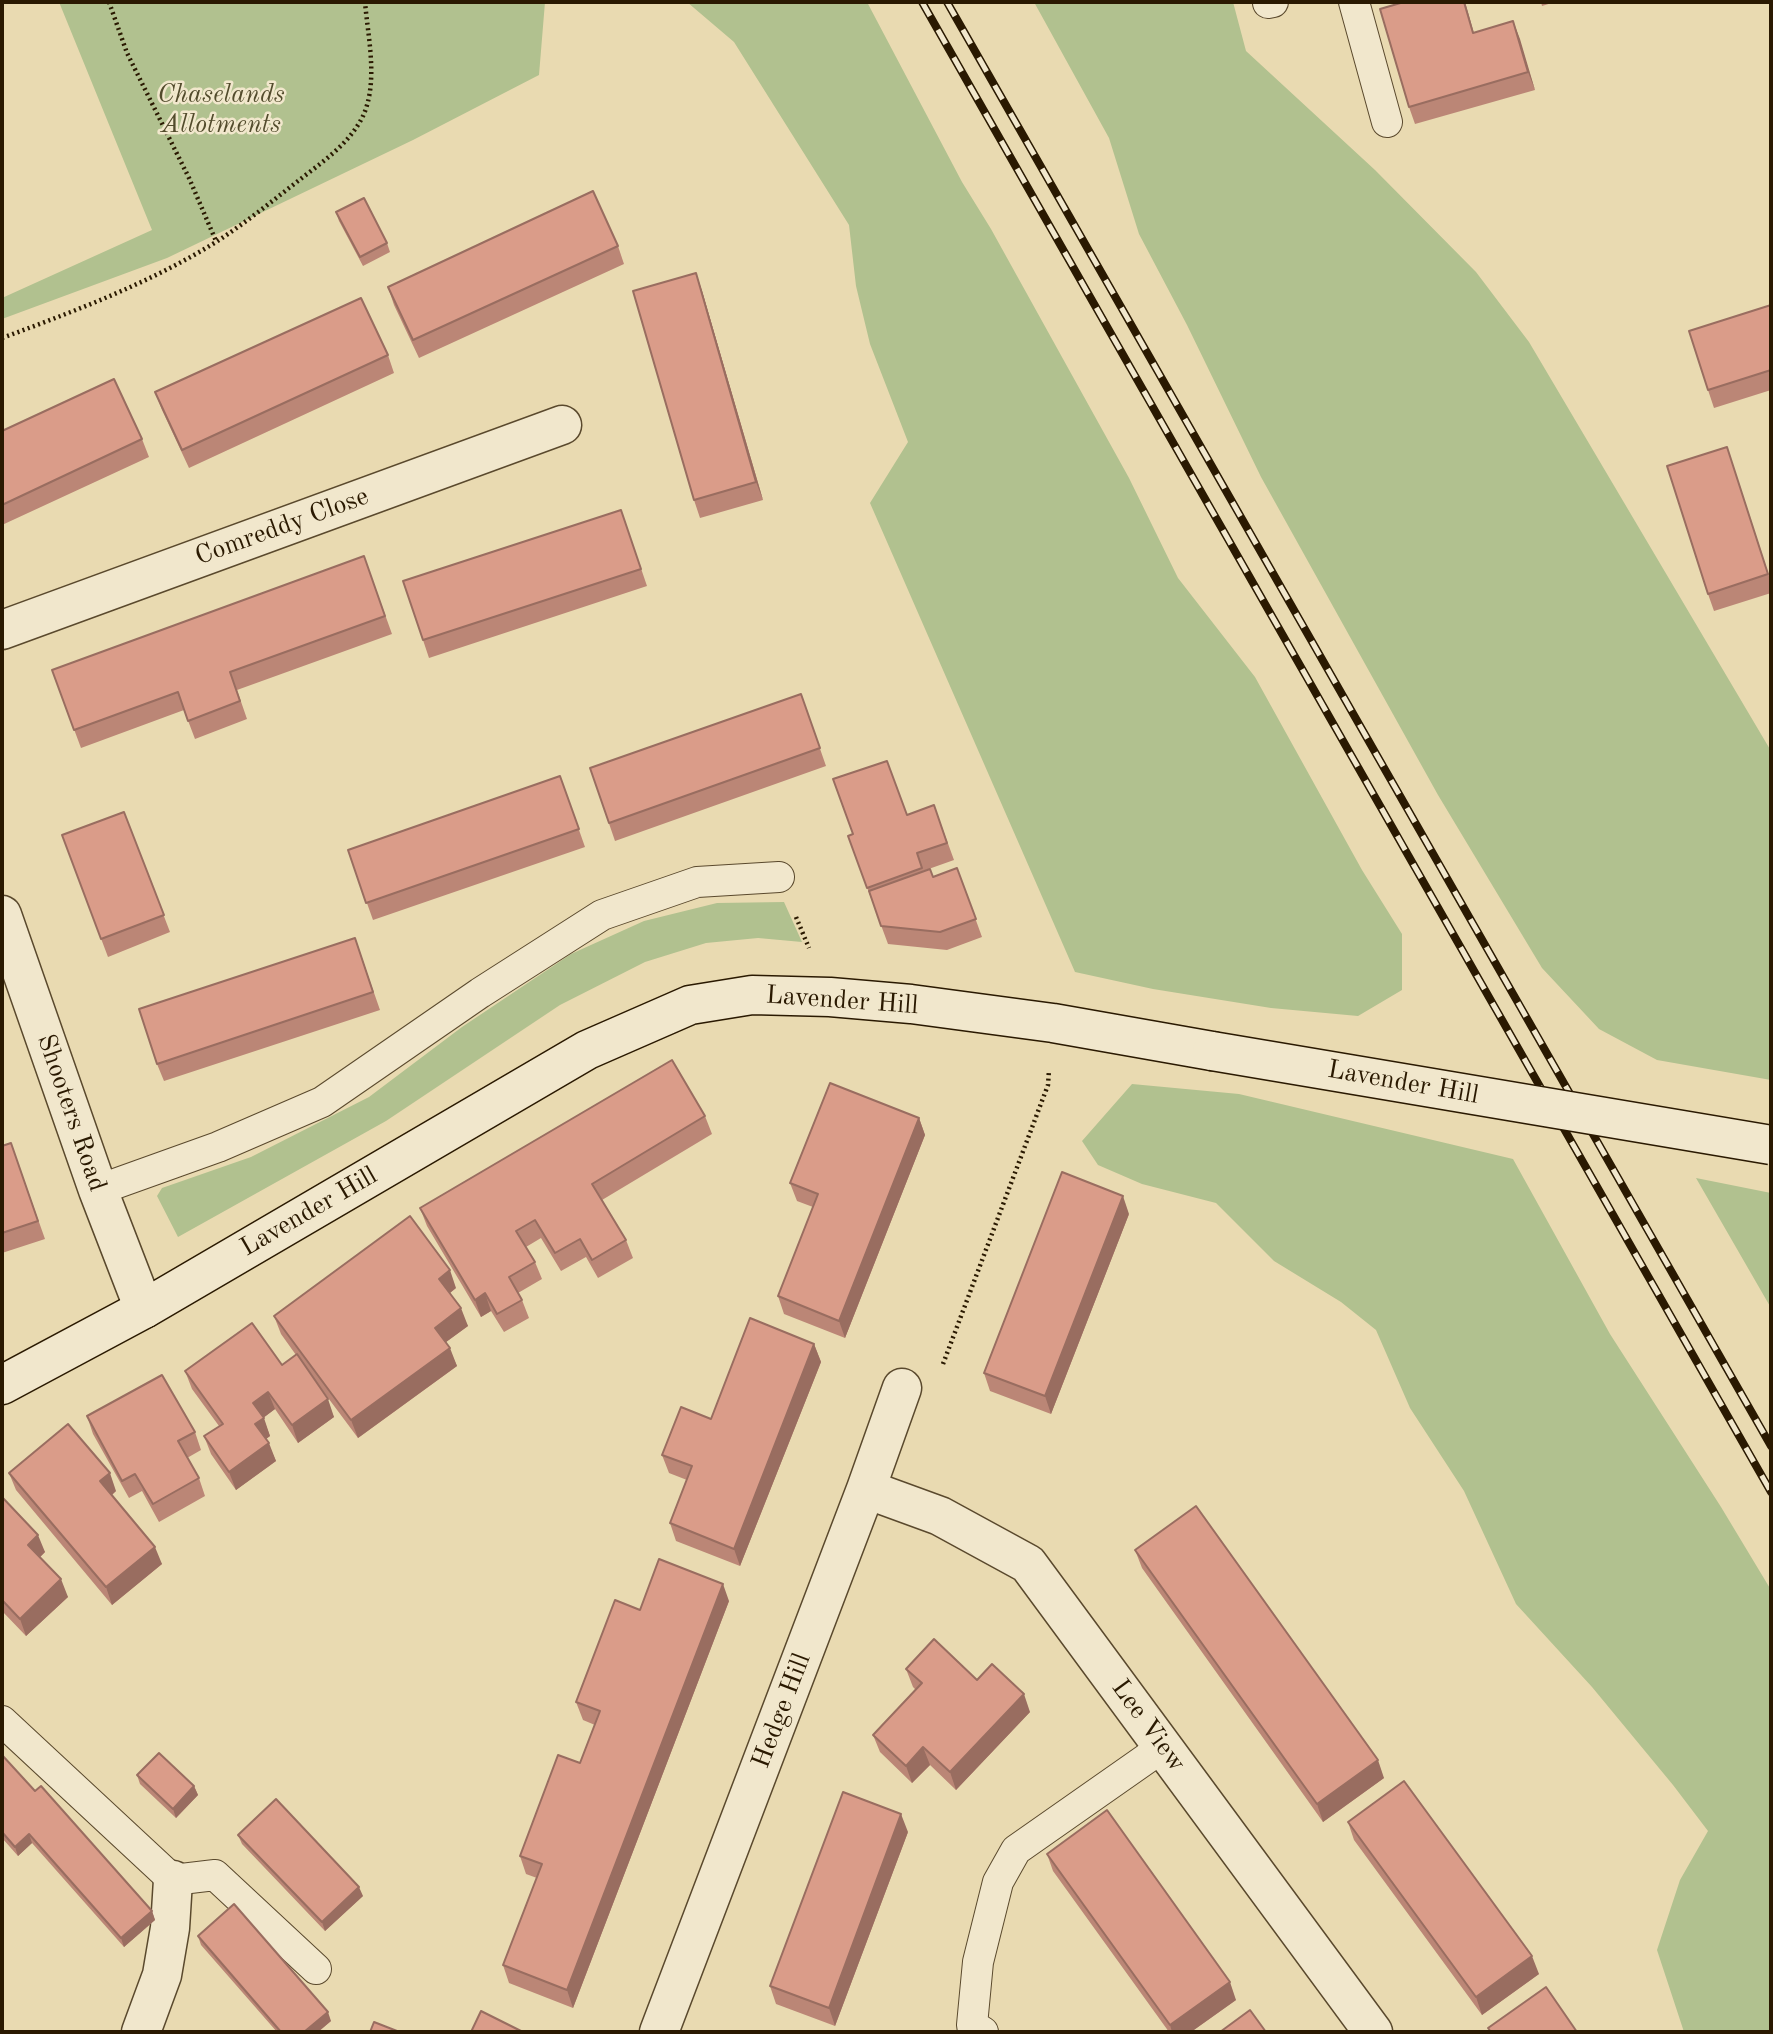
<!DOCTYPE html>
<html>
<head>
<meta charset="utf-8">
<style>
	body { margin:0 }
	#map { position:relative; width:1773px; height:2034px; overflow:hidden; background:#e9dab1; font-family:"Old Standard TT",serif }
	canvas { display:block }
	.frame { position:absolute; inset:0; border:4px solid #2a1901; pointer-events:none }
</style>
</head>
<body>
<div id="map">
<canvas width="1773" height="2034"></canvas>
<div class="frame"></div>
</div>
<script>
const c = document.querySelector('canvas').getContext('2d');
c.lineJoin = 'round';
function paint(path, color) { c.fillStyle = color; c.fill(path, 'evenodd'); }
function stroke(path, color, width, dash) { c.strokeStyle = color; c.lineWidth = width; c.lineCap = dash ? 'butt' : 'round'; c.setLineDash(dash || []); c.stroke(path); }
function write(font, color, halo, rows, align = 'center') {
  c.font = font + ' "Old Standard TT",serif'; c.lineWidth = 5; c.setLineDash([]); c.textBaseline = 'middle'; c.strokeStyle = halo; c.fillStyle = color; for (const [text, x, y, turn = 0] of rows) {
    c.save(); c.translate(x, y); c.rotate((+turn || 0) * Math.PI / 180); c.textAlign = isNaN(turn) ? turn : align; if (halo) c.strokeText(text, 0, 0); c.fillText(text, 0, 0); c.restore();
  }
}
const green = new Path2D(`
	M59,2H545L539,75L413,140L167,258L2,319V298L152,230Z
	M687,2H867L962,182L991,229L1129,478L1178,578L1255,677L1362,870L1402,934V990L1358,1016L1271,1008L1153,989L1075,972L870,503L908,442L870,344L856,286L849,225L734,42Z
	M1034,2H1233L1246,51L1375,170L1476,272L1529,342L1771,751V1080L1657,1060L1599,1029L1542,968L1438,795L1261,477L1187,325L1139,234L1109,138Z
	M784,902L802,942L758,938L706,943L645,962L560,1005L386,1121L178,1237L157,1196L162,1188L251,1157L369,1097L462,1027L571,954L644,921L717,903Z
	M1132,1084L1239,1094L1513,1159L1610,1334L1721,1507L1771,1590V2032H1684L1657,1950L1680,1880L1708,1831L1673,1785L1592,1687L1516,1604L1464,1491L1410,1408L1376,1330L1341,1302L1274,1261L1216,1203L1142,1184L1098,1165L1082,1141Z
	M1696,1178L1771,1193V1308Z`);
const path = new Path2D(`
	M109,2L127,53L189,178L216,241
	M2,338C75,311 150,283 216,242C244,224 271,202 298,181C321,163 348,145 362,118C379,84 368,38 365,2
	M796,917L809,948
	M943,1364L1048,1085L1049,1070`);
const lane = new Path2D(`
	M1354,2L1387,122
	M1268,3L1273,2
	M98,1190L218,1147L322,1102L480,993L602,915L697,882L779,877
	M2,1721L173,1880L215,1875L316,1969
	M983,2032L972,2025L978,1962L998,1882L1016,1850L1163,1747`);
const street = new Path2D(`
	M2,630L562,425
	M2,915L98,1190L144,1309
	M866,1489L940,1516L1028,1564L1373,2032
	M141,2032L162,1975L170,1928L173,1880
	M659,2032L866,1489L902,1388`);
const secondary = new Path2D(`
	M2,1385L144,1309L587,1050L690,1005L752,995L830,997L911,1004L1053,1023L1212,1051`);
const rail = new Path2D(`
	M922,2L1771,1492
	M947,2L1771,1446`);
const secondaryBridge = new Path2D(`
	M1212,1051L1771,1145`);
const wall = new Path2D(`
	M1541,2H1555L1542,6Z
	M1513,21L1535,90L1415,124L1409,107L1474,33Z
	M336,212L387,243L390,252L363,266L339,221Z
	M618,246L624,264L419,358L394,305L388,287Z
	M696,273L702,291L763,500L700,518L694,500Z
	M1771,305V390L1714,408L1708,390Z
	M388,355L394,373L189,468L162,410L155,392Z
	M2,431L142,439L149,457L2,525Z
	M1733,465L1771,582V593L1714,611L1708,594Z
	M621,510L647,586L429,658L423,640Z
	M364,556L392,634L237,690L247,719L195,739L184,710L81,748L52,670Z
	M801,694L826,766L615,841L590,768Z
	M560,776L585,847L373,920L348,850Z
	M934,805L954,860L923,871L933,877L957,868L982,937L947,950L888,944L848,836Z
	M124,812L170,932L108,957L62,835Z
	M355,938L380,1010L164,1081L157,1064Z
	M705,1116L712,1134L602,1200L626,1240L633,1258L598,1278L586,1257L561,1271L541,1238L526,1247L535,1262L542,1279L518,1293L522,1300L529,1318L504,1332L491,1311L481,1317L427,1226L420,1208Z
	M919,1118L925,1135L845,1338L784,1314L778,1296L813,1207L797,1201L790,1183Z
	M11,1143L45,1239L2,1253V1146Z
	M1129,1214L1051,1414L990,1391L984,1373Z
	M456,1288L450,1293L468,1326L446,1342L457,1366L358,1438L311,1375L334,1417L298,1443L275,1409L263,1418L270,1436L266,1439L276,1461L236,1490L211,1454L204,1436L219,1426L192,1389L185,1371L282,1365L296,1355L281,1334L274,1316Z
	M814,1344L821,1362L740,1566L676,1541L670,1523L687,1480L669,1473L662,1455Z
	M87,1416L195,1432L201,1450L187,1458L199,1478L205,1496L159,1522L142,1491L129,1498L93,1434Z
	M9,1473L116,1491L112,1495L162,1564L112,1605L16,1490Z
	M2,1497L45,1552L40,1557L68,1597L26,1636L2,1611Z
	M1135,1550L1384,1778L1323,1822L1142,1568Z
	M729,1601L573,2008L509,1983L503,1965L537,1878L526,1874L520,1856L580,1763L595,1725L583,1720L576,1702L640,1610Z
	M906,1669L977,1680L1030,1712L956,1790L930,1765L912,1783L880,1752L873,1735L916,1690L913,1687Z
	M2,1755L35,1791L152,1911L155,1920L124,1947L32,1843L18,1856L2,1838Z
	M137,1775L194,1786L198,1795L176,1818L140,1784Z
	M1348,1822L1539,1974L1482,2015L1354,1840Z
	M908,1832L835,2026L776,2004L770,1986Z
	M238,1835L363,1896L325,1931L242,1844Z
	M1047,1854L1236,2000L1191,2032H1169L1053,1871Z
	M198,1936L331,2021L318,2032H277L201,1945Z`);
const shadedWall = new Path2D(`
	M1464,2H1465L1479,51L1473,33Z
	M1513,21L1520,39L1535,90L1528,72Z
	M696,273L702,291L763,500L756,482Z
	M919,1118L925,1135L845,1338L839,1321Z
	M1123,1196L1129,1214L1051,1414L1045,1396Z
	M450,1270L456,1288L446,1296L439,1279Z
	M485,1293L491,1311L481,1317L475,1300Z
	M461,1308L468,1326L442,1345L435,1328Z
	M814,1344L821,1362L740,1566L734,1549Z
	M450,1348L457,1366L358,1438L351,1420Z
	M268,1392L275,1409L259,1421L253,1403Z
	M328,1399L334,1417L298,1443L292,1425Z
	M264,1418L270,1436L262,1442L255,1424Z
	M269,1443L276,1461L236,1490L229,1472Z
	M110,1473L116,1491L107,1499L100,1481Z
	M38,1535L45,1552L35,1562L28,1545Z
	M155,1547L162,1564L112,1605L106,1587Z
	M61,1579L68,1597L26,1636L20,1619Z
	M723,1584L729,1601L573,2008L567,1990Z
	M1024,1694L1030,1712L956,1790L950,1772Z
	M923,1747L930,1765L912,1783L906,1766Z
	M1378,1760L1384,1778L1323,1822L1317,1804Z
	M194,1786L198,1795L176,1818L173,1809Z
	M901,1814L908,1832L835,2026L829,2008Z
	M29,1834L32,1843L18,1856L15,1847Z
	M359,1887L363,1896L325,1931L322,1922Z
	M152,1911L155,1920L124,1947L121,1938Z
	M1532,1956L1539,1974L1482,2015L1476,1997Z
	M1230,1982L1236,2000L1191,2032H1172L1170,2025Z
	M328,2012L331,2021L318,2032H304Z`);
const building = new Path2D(`
	M1404,2H1464L1473,33L1513,21L1528,72L1409,107L1380,9Z
	M593,191L618,246L413,340L388,287Z
	M364,198L387,243L360,257L336,212Z
	M696,273L756,482L694,500L633,291Z
	M361,298L388,355L182,450L155,392Z
	M1771,305V370L1708,390L1689,331Z
	M114,379L142,439L2,505V431Z
	M1727,447L1768,574L1708,594L1667,466Z
	M621,510L641,569L423,640L403,581Z
	M364,556L385,616L230,672L240,701L188,721L178,692L74,730L52,670Z
	M801,694L820,748L609,823L590,768Z
	M887,761L907,815L934,805L947,843L917,853L922,868L867,888L848,836L853,834L833,779Z
	M560,776L579,829L366,903L348,850Z
	M124,812L164,915L101,939L62,835Z
	M957,868L976,919L940,932L881,926L869,891L930,869L933,877Z
	M355,938L373,992L157,1064L139,1009Z
	M672,1060L705,1116L592,1184L626,1240L592,1260L580,1239L555,1253L535,1220L516,1231L535,1262L509,1277L522,1300L497,1314L485,1293L475,1300L420,1208Z
	M830,1083L919,1118L839,1321L778,1296L818,1194L790,1183Z
	M11,1143L38,1221L2,1233V1146Z
	M1062,1172L1123,1196L1045,1396L984,1373Z
	M410,1216L450,1270L439,1279L461,1308L435,1328L450,1348L351,1420L274,1316Z
	M750,1318L814,1344L734,1549L670,1523L692,1466L662,1455L681,1407L711,1419Z
	M252,1323L282,1365L297,1354L328,1399L292,1425L268,1392L253,1403L264,1418L255,1424L269,1443L229,1472L204,1436L223,1424L185,1371Z
	M162,1375L195,1432L178,1441L199,1478L153,1504L135,1474L122,1481L87,1416Z
	M68,1424L110,1473L100,1481L155,1547L106,1587L9,1473Z
	M2,1497L38,1535L28,1545L61,1579L20,1619L2,1600Z
	M1196,1506L1378,1760L1317,1804L1135,1550Z
	M659,1559L723,1584L567,1990L503,1965L542,1864L520,1856L558,1755L580,1763L600,1711L576,1702L615,1600L640,1610Z
	M934,1639L977,1680L992,1664L1024,1694L950,1772L923,1747L906,1766L873,1735L922,1683L906,1669Z
	M159,1753L194,1786L173,1809L137,1775Z
	M2,1755L35,1791L41,1786L152,1911L121,1938L29,1834L15,1847L2,1832Z
	M1404,1781L1532,1956L1476,1997L1348,1822Z
	M843,1792L901,1814L829,2008L770,1986Z
	M276,1799L359,1887L322,1922L238,1835Z
	M1107,1810L1230,1982L1170,2025L1047,1854Z
	M234,1904L328,2012L304,2032H281L198,1936Z
	M1546,1987L1577,2032H1491L1488,2028Z
	M1250,2010L1266,2032H1220Z
	M481,2011L523,2032H471Z
	M374,2022L397,2031L396,2032H370Z`);
const parkNames = [
	["Chaselands",221,95],
	["Allotments",221,125]
];
const streetNames = [
	["Comreddy Close",282,527,-20],
	["Lavender Hill",842,1001,4],
	["Lavender Hill",1403,1083,10],
	["Shooters Road",71,1113,71],
	["Lavender Hill",309,1212,-30],
	["Hedge Hill",782,1711,-69],
	["Lee View",1148,1726,54]
];
paint(green, '#b1c18f');
stroke(lane, '#5a492d', 32);
stroke(street, '#5a492d', 41);
stroke(secondary, '#2a1901', 41);
stroke(path, '#2a1901', 4.5, [2, 3.5]);
stroke(lane, '#f1e7cc', 30);
stroke(street, '#f1e7cc', 38);
stroke(secondary, '#f1e7cc', 38);
stroke(rail, '#2a1901', 8);
stroke(rail, '#f1e7cc', 5, [16]);
stroke(secondaryBridge, '#2a1901', 41, []);
stroke(secondaryBridge, '#f1e7cc', 38);
paint(wall, '#bb8676');
paint(shadedWall, '#996d60');
paint(building, '#da9c89');
stroke(building, '#996d60', 2);
write('italic 26px', '#524b2c', '#f1e7cc', parkNames);
write('26px', '#2a1901', '#f1e7cc', streetNames);
</script>
</body>
</html>
